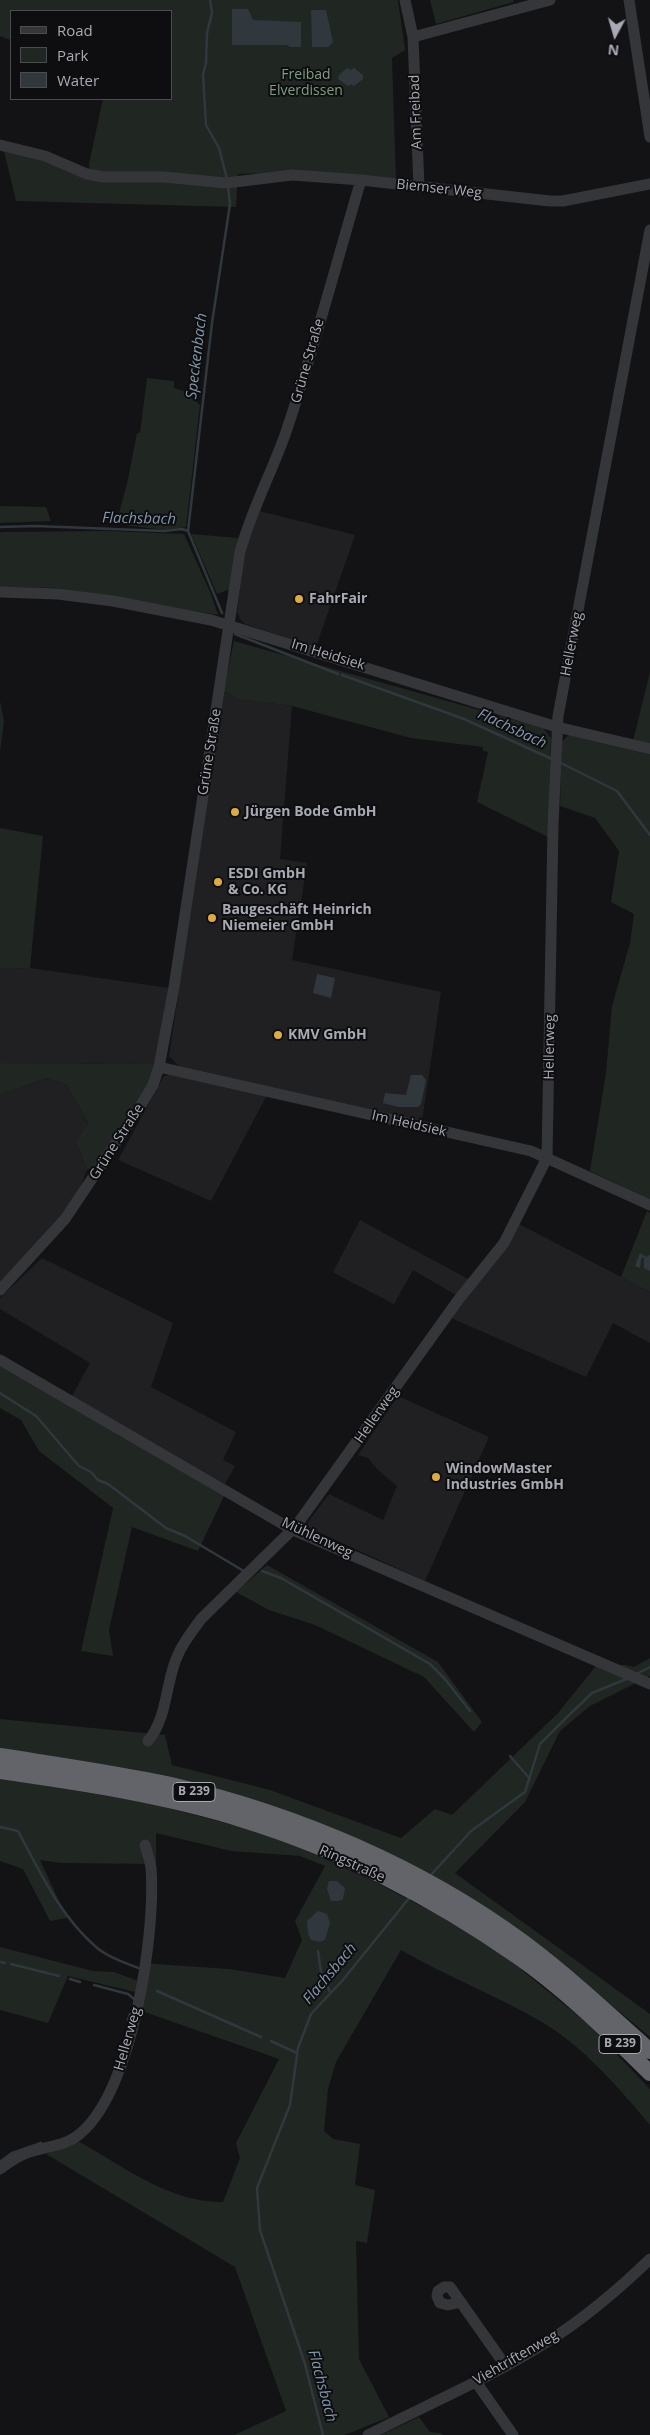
<!DOCTYPE html>
<meta charset="utf-8">
<style>
body{margin:0}
#map{position:relative;width:650px;height:2435px;overflow:hidden;background:#131315;font-family:"Open Sans",sans-serif}
canvas{display:block}
.legend{position:absolute;left:10px;top:10px;width:162px;height:90px;box-sizing:border-box;background:#0e0e10;border:1px solid #4b4c51;margin:0;padding:6px 9px;list-style:none;font-size:15px;color:#a7aab3}
.legend li{display:flex;align-items:center;gap:10px;height:25px}
.legend b{width:25px;border:1px solid #4b4c51}
.north{position:absolute;left:590px;top:10px;width:50px;height:50px;-webkit-text-stroke:4px #0e0e10;paint-order:stroke;rotate:186deg;font-size:14px;font-weight:700;line-height:20px;text-align:center;color:#a7aab3}
.north::after{content:'';display:block;margin:auto;width:18px;height:22px;background:#a7aab3;clip-path:polygon(50% 0,100% 100%,50% 72%,0 100%)}
</style>
<div id="map">
<canvas width="650" height="2435"></canvas>
<ul class="legend">
<li><b style="height:6px;background:#353639"></b>Road</li>
<li><b style="height:14px;background:#202621"></b>Park</li>
<li><b style="height:14px;background:#30383e"></b>Water</li>
</ul>
<div class="north">N</div>
</div>
<script>
const context = document.querySelector('canvas').getContext('2d');
context.lineJoin = 'round';
function paint(path, color) { context.fillStyle = color; context.fill(path, 'evenodd'); }
function strokePath(path, color, width, dash) { context.strokeStyle = color; context.lineWidth = width; context.lineCap = dash ? 'butt' : 'round'; context.setLineDash(dash || []); context.stroke(path); }
function drawText(font, color, halo, rows, align = 'center') {
  context.font = font + ' "Open Sans",sans-serif'; context.lineWidth = 4; context.setLineDash([]); context.textBaseline = 'middle'; context.strokeStyle = halo; context.fillStyle = color; for (const [text, x, y, turn = 0] of rows) {
    context.save(); context.translate(x, y); context.rotate((+turn || 0) * Math.PI / 180); context.textAlign = isNaN(turn) ? turn : align; if (halo) context.strokeText(text, 0, 0); context.fillText(text, 0, 0); context.restore();
  }
}
paint(new Path2D(`
 M259,511L355,535L316,647L245,624L240,619L237,612L242,573L249,535Z
 M223,692L229,693L237,699L292,706L280,859L307,863L292,960L441,992L422,1122L179,1066L169,1056Z
 M30,968L169,988L157,1064L0,1063V969Z
 M175,1073L267,1095L211,1201L118,1160L164,1076Z
 M47,1078L67,1085L88,1123L76,1141L87,1170L78,1193L53,1227L0,1282V1095Z
 M360,1220L407,1246L470,1280L456,1295L413,1270L394,1304L353,1283L333,1272Z
 M519,1224L650,1292V1343L613,1323L586,1377L451,1318L506,1247Z
 M42,1258L173,1323L151,1387L236,1432L223,1460L235,1466L225,1484L72,1396L90,1363L0,1309V1298Z
 M398,1396L489,1437L425,1581L305,1526L329,1494L383,1520L397,1486L377,1469L368,1458L358,1455Z`), '#202022');
paint(new Path2D(`
 M0,0H398L405,50L392,58L396,180L293,172L238,174L236,207L16,201L4,151L52,163L90,178L89,164L103,99H171V11H11V40L0,36Z
 M430,0H513L514,2L436,24Z
 M147,378L174,381V388L184,391L200,405L186,527L165,530L116,524L127,484L137,433H140Z
 M0,506L46,507L51,521L0,523Z
 M107,531L184,534L211,594L218,615L58,588L0,587V532Z
 M191,534L238,538L230,589L217,594Z
 M234,641L543,728L551,738L548,837L477,802L488,752L483,751V747L411,738L292,706L237,699L229,693L223,692Z
 M650,672V745L633,741Z
 M0,701L4,721L0,752Z
 M569,735L650,755V1199L590,1171L606,1073L612,1006L630,943L634,914L611,902L619,851L595,818L560,806L562,741Z
 M0,828L43,836L30,968L0,969Z
 M0,1063L157,1064L150,1083L96,1166L87,1170L76,1141L88,1123L67,1085L47,1078L0,1095Z
 M647,1211L650,1213V1292L621,1277Z
 M0,1366L225,1494L198,1551L132,1527L109,1630L113,1656L81,1651L113,1508L39,1451L21,1420L0,1408Z
 M267,1565L438,1662L482,1722L474,1732L424,1677L315,1625L269,1610L236,1592Z
 M650,1658V1676L590,1706L560,1731L525,1802L455,1873L650,2014V2037L556,1959L196,1784L132,1769L0,1749V1719L165,1735L172,1765L270,1790L401,1838L435,1809L452,1815L558,1713L596,1666L625,1665L634,1667Z
 M0,1778L149,1803L252,1830L301,1848L377,1883L440,1916L502,1954L587,2023L650,2089V2125C618,2087 583,2046 540,2021C495,1995 446,1976 401,1950L336,2062L328,2089L324,2131L333,2139L360,2144L355,2185L375,2190L367,2243L356,2241L359,2359L389,2417L345,2435H234L286,2411L235,2267L46,2154L78,2141C123,2166 170,2203 223,2202L240,2158L236,2143L279,2059L133,2008L135,1992L68,1976L48,2023L0,2010V1947L93,1971L114,1972L138,1981L140,1963L229,1969L285,1978L302,1940L295,1921L325,1866L300,1856L231,1851L156,1833V1864L61,1863L40,1860L67,1918L50,1921L23,1869L0,1861Z
 M419,2417L430,2432L441,2433L443,2435H381Z`), '#202621');
paint(new Path2D(`
 M232,9H248L253,20L301,22V47H290L287,45H232Z
 M311,10H326L333,42L328,47H312Z
 M347,68L351,70L354,68L363,75V79L354,86L351,84L348,86L338,79L339,75Z
 M317,974L335,978L331,998L313,993Z
 M411,1075H422L426,1080L421,1104L418,1107H398L383,1103L385,1093L406,1095Z
 M640,1253L646,1257L650,1255V1271L644,1268V1257L641,1259L640,1268L635,1266Z
 M329,1881H337L345,1888L343,1899L339,1901H331L327,1889Z
 M318,1911L327,1914L330,1923L325,1940L320,1942L311,1940L308,1933L307,1921Z`), '#30383e');
strokePath(new Path2D(`
 M210,0L212,13L207,33L206,63L203,75L206,125L219,148L227,179
 M0,527L36,526L164,531L182,529L188,531L222,613
 M188,531L212,323L230,204L228,186
 M235,634L338,674
 M342,675L464,719L552,759
 M559,762L617,791L650,835
 M0,1393L36,1416L79,1466L91,1472L98,1480L108,1484L166,1528L185,1536L242,1570
 M262,1571L281,1578L430,1664L445,1679L470,1711
 M636,1674L650,1667
 M510,1756L530,1779
 M0,1827L18,1831C40,1872 60,1916 96,1947C109,1958 126,1963 141,1969
 M429,1877L471,1831L525,1792L540,1744L567,1717L592,1693L629,1678
 M318,1951L321,1972L330,1992
 M0,1962L5,1963
 M11,1964L59,1976
 M70,1979L80,1982
 M94,1985L128,1994L134,1999
 M157,1991L261,2037
 M128,2020L130,2014
 M271,2041L297,2053
 M1,2161L12,2153L41,2143
 M323,2435L305,2364L260,2230L257,2188L290,2105L298,2048L311,2014L342,1981L410,1897`), '#30383e', 2.5);
strokePath(new Path2D(`
 M405,0L413,37L419,187
 M629,0L650,137
 M413,37L550,0
 M0,145L45,156L87,174L103,177H164L226,183L292,175L361,180L550,201H563L650,184
 M0,592L58,594L113,601L211,620L557,727L650,749
 M159,1067L531,1151L650,1205
 M0,1290L65,1219L138,1110L153,1085L159,1067L174,987L240,552C251,511 272,472 286,432C314,349 336,264 361,180
 M0,1360L293,1530L650,1684
 M148,1741C166,1719 165,1692 174,1665C179,1648 191,1633 201,1619L296,1526L459,1299L504,1243L547,1158L553,826L558,716L650,230
 M0,2169C9,2162 18,2156 29,2152C48,2146 67,2146 82,2132C133,2087 156,1933 151,1868C150,1860 147,1853 145,1845
 M461,2302L448,2305L440,2303L437,2296L438,2291L444,2287H450L505,2365
 M476,2382L513,2435
 M368,2435C428,2404 493,2377 550,2340C586,2317 619,2289 650,2259`), '#353639', 11);
strokePath(new Path2D(`
 M0,1756C57,1765 115,1773 171,1785C296,1814 421,1867 524,1943C568,1976 609,2014 650,2051
 M0,1771C82,1783 165,1795 244,1820C339,1849 436,1899 517,1956C565,1989 608,2032 650,2073`), '#62646a', 16);
for (const [x, y, r, color] of [
 [299,599,5,"#dbab46"],
 [235,812,5,"#dbab46"],
 [218,882,5,"#dbab46"],
 [212,918,5,"#dbab46"],
 [278,1035,5,"#dbab46"],
 [436,1477,5,"#dbab46"]
]) { const dot = new Path2D(); dot.arc(x, y, r, 0, 2 * Math.PI); context.fillStyle = color; context.fill(dot); strokePath(dot, '#0e0e10', 2); }
for (const [x, y, w] of [
 [194,1792,42],
 [620,2044,42]
]) { const box = new Path2D(); box.roundRect(x - w / 2, y - 9.5, w, 19, 4); context.fillStyle = '#0e0e10'; context.fill(box); strokePath(box, '#a7aab3', 1); }
drawText('bold 12px', '#a7aab3', null, [
 ["B 239",194,1792],
 ["B 239",620,2044]
]);
drawText('14px', '#809c82', '#0e0e10', [
 ["Freibad",306,75],
 ["Elverdissen",306,91]
]);
drawText('14px', '#a7aab3', '#0e0e10', [
 ["Am Freibad",416,112,-92],
 ["Biemser Weg",439,189,6],
 ["Grüne Straße",308,361,-74],
 ["Hellerweg",572,644,-79],
 ["Im Heidsiek",328,655,17],
 ["Grüne Straße",210,752,-81],
 ["Hellerweg",550,1047,-89],
 ["Im Heidsiek",409,1124,13],
 ["Grüne Straße",117,1142,-57],
 ["Hellerweg",377,1415,-55],
 ["Mühlenweg",317,1538,25],
 ["Ringstraße",352,1864,24],
 ["Hellerweg",128,2039,-74],
 ["Viehtriftenweg",516,2358,-30]
]);
drawText('bold 14px', '#a7aab3', '#0e0e10', [
 ["FahrFair",309,599],
 ["Jürgen Bode GmbH",245,812],
 ["ESDI GmbH",228,874],
 ["& Co. KG",228,890],
 ["Baugeschäft Heinrich",222,910],
 ["Niemeier GmbH",222,926],
 ["KMV GmbH",288,1035],
 ["WindowMaster",446,1469],
 ["Industries GmbH",446,1485]
], 'left');
drawText('italic 15px', '#8297ab', '#0e0e10', [
 ["Speckenbach",197,356,-83],
 ["Flachsbach",139,519,1],
 ["Flachsbach",512,729,25],
 ["Flachsbach",330,1974,-50],
 ["Flachsbach",322,2386,75]
]);
</script>
